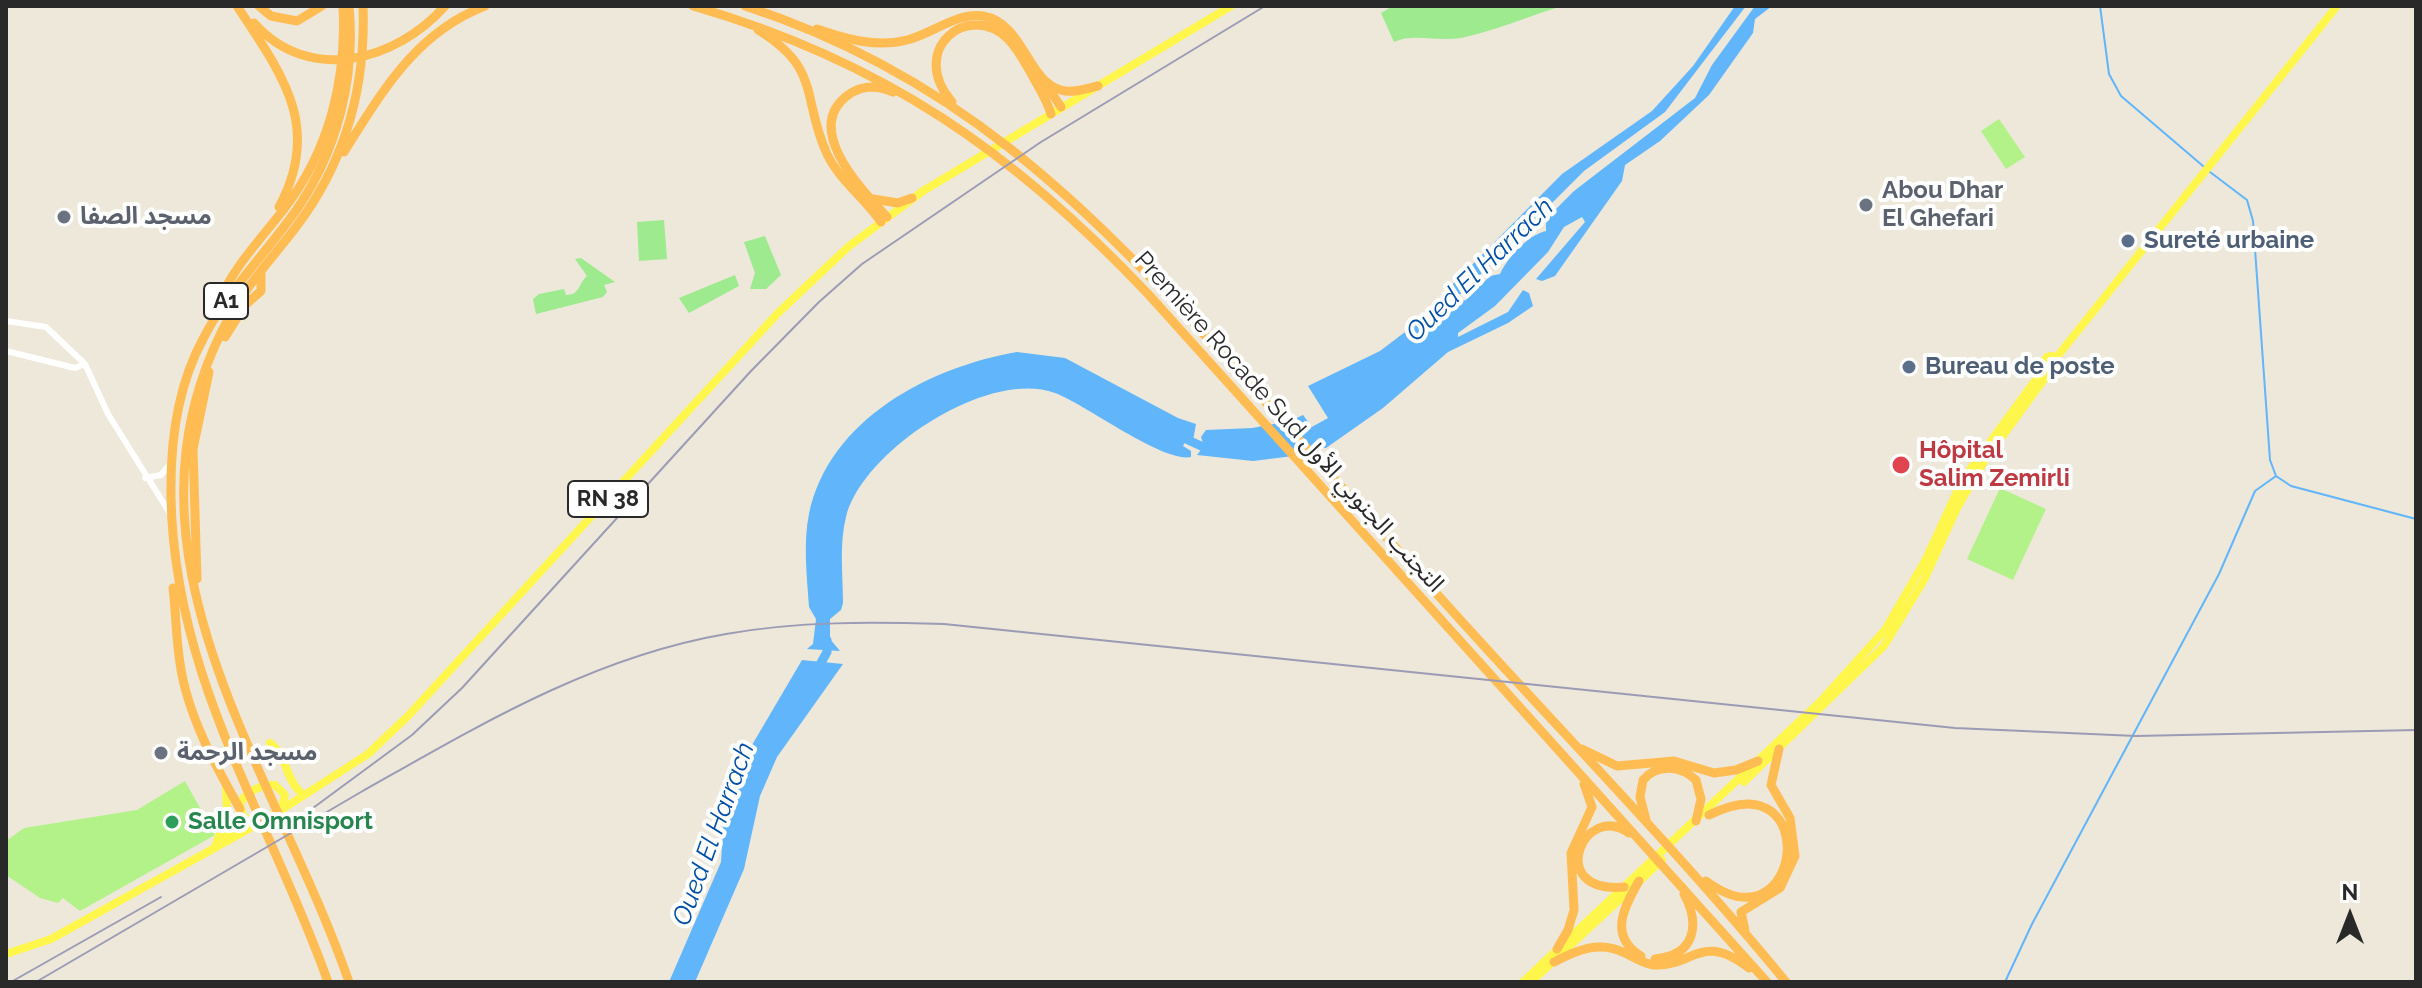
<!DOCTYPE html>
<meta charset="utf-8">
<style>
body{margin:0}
#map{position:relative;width:2422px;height:988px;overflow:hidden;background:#ede8d9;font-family:Raleway,sans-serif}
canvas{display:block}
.frame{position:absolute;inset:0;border:8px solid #292929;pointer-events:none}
.north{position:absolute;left:2310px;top:876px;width:80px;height:80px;-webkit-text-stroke:6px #fff;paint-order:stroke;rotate:0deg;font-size:22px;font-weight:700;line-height:32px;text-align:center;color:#292929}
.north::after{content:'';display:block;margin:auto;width:28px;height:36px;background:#292929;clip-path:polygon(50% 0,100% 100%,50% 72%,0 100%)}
</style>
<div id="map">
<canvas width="2422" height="988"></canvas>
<div class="frame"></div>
<div class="north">N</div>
</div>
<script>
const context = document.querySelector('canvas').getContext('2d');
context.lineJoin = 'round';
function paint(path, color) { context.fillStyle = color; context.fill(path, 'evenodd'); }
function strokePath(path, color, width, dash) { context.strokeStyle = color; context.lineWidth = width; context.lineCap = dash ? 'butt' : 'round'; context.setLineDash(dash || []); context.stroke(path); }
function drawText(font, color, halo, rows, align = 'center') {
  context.font = font + ' Raleway,"Noto Sans Arabic",sans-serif'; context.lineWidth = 8; context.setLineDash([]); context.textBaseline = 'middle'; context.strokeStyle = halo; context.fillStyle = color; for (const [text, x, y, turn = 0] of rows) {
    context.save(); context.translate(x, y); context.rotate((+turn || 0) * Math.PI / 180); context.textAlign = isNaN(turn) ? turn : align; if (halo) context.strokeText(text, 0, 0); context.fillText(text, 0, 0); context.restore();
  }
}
paint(new Path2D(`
 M1393,6H1562C1529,16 1494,31 1461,38C1437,42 1413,33 1394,42L1381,13Z
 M664,220L667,259L639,261L637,222Z
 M765,236L781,275L766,289H750L755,273L744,242Z
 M581,258L615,282L604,285L607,292L603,297L536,314L533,299L539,294L564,289L566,295C580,295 578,284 587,276L575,259Z
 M735,275L739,286L689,313L679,298Z`), '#9dea8f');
paint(new Path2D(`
 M1999,119L2025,157L2006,169L1981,131Z
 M2000,488L2046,509L2013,580L1967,559Z
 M185,781L215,835L80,911L63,898L58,903L40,898L6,875V841L24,828L137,810Z`), '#b3f289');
paint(new Path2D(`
 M1735,6H1746L1665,112L1584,171L1461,294L1447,295L1448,289L1562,174L1652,111L1693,66Z
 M1755,6H1772L1755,19L1753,33L1709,95L1660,141L1625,165L1622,181L1555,276L1542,281L1536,279L1585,222L1582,217L1564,227L1548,252L1495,306L1458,333V337L1508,312L1523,290L1529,293L1533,306L1508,323L1448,352L1383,408L1326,448L1319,447L1301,455L1253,461L1197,455L1204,446L1201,437L1206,430L1252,428L1290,421L1303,415L1309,423L1299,427L1301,433L1328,418L1308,386L1380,351L1438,307L1466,300L1490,276L1500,274C1507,259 1527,235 1546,231V219L1574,191L1695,98L1712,65Z
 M1017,352L1065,358L1178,418L1196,424L1193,441L1186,440L1183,446L1191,451V457C1163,463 1085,404 1055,393C988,368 862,451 846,517C839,544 843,575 843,603L841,610L830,619V639L840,651L807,649L813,644L816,619L809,607C807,577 803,543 809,514C829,419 930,367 1017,352Z
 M802,660L843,664L777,757L760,796L744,869L695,982H669L721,862L724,816L742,762Z`), '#60b5fb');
strokePath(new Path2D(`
 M2100,6L2109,74L2121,96L2203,166
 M2210,172L2247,200L2253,221L2270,460L2276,476L2291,486L2416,519
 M2005,982L2032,924L2219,574L2255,491L2276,476`), '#60b5fb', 2);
strokePath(new Path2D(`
 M1175,434L1212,451
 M817,670L827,652V640`), '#60b5fb', 9);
strokePath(new Path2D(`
 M6,321L46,327L85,364L108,414L171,515
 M6,351L75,368L85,364
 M145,478L161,475L171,463`), '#fff', 6);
strokePath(new Path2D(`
 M2044 363a7 7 0 1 1 14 0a7 7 0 1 1-14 0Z
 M2056,358L2337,6
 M270,743C287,755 285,778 300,792
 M1744,782L1884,646L1924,580L1957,508L1985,460L2051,370
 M275,785L285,795L281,810L258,823L243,817L240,804C245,792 261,784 275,785Z
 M281,810L368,754L408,716L778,313L848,247L923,191L1231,6
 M225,840L240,812
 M215,847L227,813L226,787
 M6,954L51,939L263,821
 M1523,982L1819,703L1885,630L1926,559L1963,479L2045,367
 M1531,982L1662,860`), '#fff64c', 8);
strokePath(new Path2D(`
 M237,6C281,73 323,126 279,207
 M259,6L271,16L297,21L322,6
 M693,6C883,61 1014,152 1149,295L1767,982
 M745,6C952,73 1082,200 1224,356C1296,435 1366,515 1437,594C1553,724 1676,848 1786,982
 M254,23C309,85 396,61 445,6
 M817,29C847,39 876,48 907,40C932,34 957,12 983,16C1024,23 1027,81 1061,90C1072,94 1087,88 1098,86
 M758,30C822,69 801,97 827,154C839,180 865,198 881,222
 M1045,83L1061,107
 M952,102C907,50 968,0 1008,39C1018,49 1025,63 1032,75C1039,88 1047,100 1051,114
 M344,152C382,92 415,33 485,6
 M873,199L898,203L912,198
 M887,217C860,188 800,126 851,93C864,85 879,86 893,92
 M214,311C233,267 256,245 284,209C329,151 347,79 343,6
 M225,337L245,305L261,291V273
 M197,579L193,449L209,372
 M173,588C176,613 176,639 180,663C187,714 215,765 240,809
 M1582,749L1617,766L1674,761L1714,773L1736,770L1758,761
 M1646,820L1640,797L1643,780C1658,763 1681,766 1696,780L1701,799L1696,821
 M1639,881C1624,907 1608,936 1641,956
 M1706,881C1803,953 1824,757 1709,815
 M1624,887C1544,894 1584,800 1629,833
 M1745,930L1741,912L1780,888L1795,856L1790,818L1771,785L1779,749
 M1557,949L1568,930L1574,910L1571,853L1592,807L1584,784
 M1655,959C1696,955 1700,924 1684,894
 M1554,962C1577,950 1600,940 1625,953C1635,958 1644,964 1654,965C1693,967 1701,931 1749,968
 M328,982C269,816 174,679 171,497C170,444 177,387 203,339C227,292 264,255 295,212C337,152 356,78 349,6
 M349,982C274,765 103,553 228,319C246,286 274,256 296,227C346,161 366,87 363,6`), '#ffbc52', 9);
strokePath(new Path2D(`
 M313,808L412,735L462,688L751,371L819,302L862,264L1041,142L1265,6
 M11,982L161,897
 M36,982C145,919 252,855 361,792C478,726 592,657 726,634C799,621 871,622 944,624L1955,728L2136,736L2416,730`), '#9c9bb6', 2);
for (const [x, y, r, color] of [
 [1866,205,8,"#6b7280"],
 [64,217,8,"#6b7280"],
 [2128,241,8,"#5c6f8a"],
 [1909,367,8,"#5c6f8a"],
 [1901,465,10,"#e0444e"],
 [161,753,8,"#6b7280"],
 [172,822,8,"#2e9e5b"]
]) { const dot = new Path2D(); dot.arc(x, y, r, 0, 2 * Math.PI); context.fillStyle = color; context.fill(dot); strokePath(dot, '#fff', 3); }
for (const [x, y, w] of [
 [226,301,44],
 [608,499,80]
]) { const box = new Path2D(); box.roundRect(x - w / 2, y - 18, w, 36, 6); context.fillStyle = '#fff'; context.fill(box); strokePath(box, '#292929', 2); }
drawText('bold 22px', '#292929', null, [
 ["A1",226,301],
 ["RN 38",608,499]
]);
drawText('bold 24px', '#5b616d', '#fff', [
 ["Abou Dhar",1882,191],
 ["El Ghefari",1882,219],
 ["مسجد الصفا",80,217],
 ["مسجد الرحمة",177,753]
], 'left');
drawText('bold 24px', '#4e5e75', '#fff', [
 ["Sureté urbaine",2144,241],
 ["Bureau de poste",1925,367]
], 'left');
drawText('24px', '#292929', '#fff', [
 ["Première Rocade Sud التجنب الجنوبي الأول",1289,422,48]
]);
drawText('bold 24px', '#be3a42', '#fff', [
 ["Hôpital",1919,451],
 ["Salim Zemirli",1919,479]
], 'left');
drawText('bold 24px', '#27864d', '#fff', [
 ["Salle Omnisport",188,822]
], 'left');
drawText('italic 26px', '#004fa6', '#fff', [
 ["Oued El Harrach",1480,270,-44],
 ["Oued El Harrach",714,834,-70]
]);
</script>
